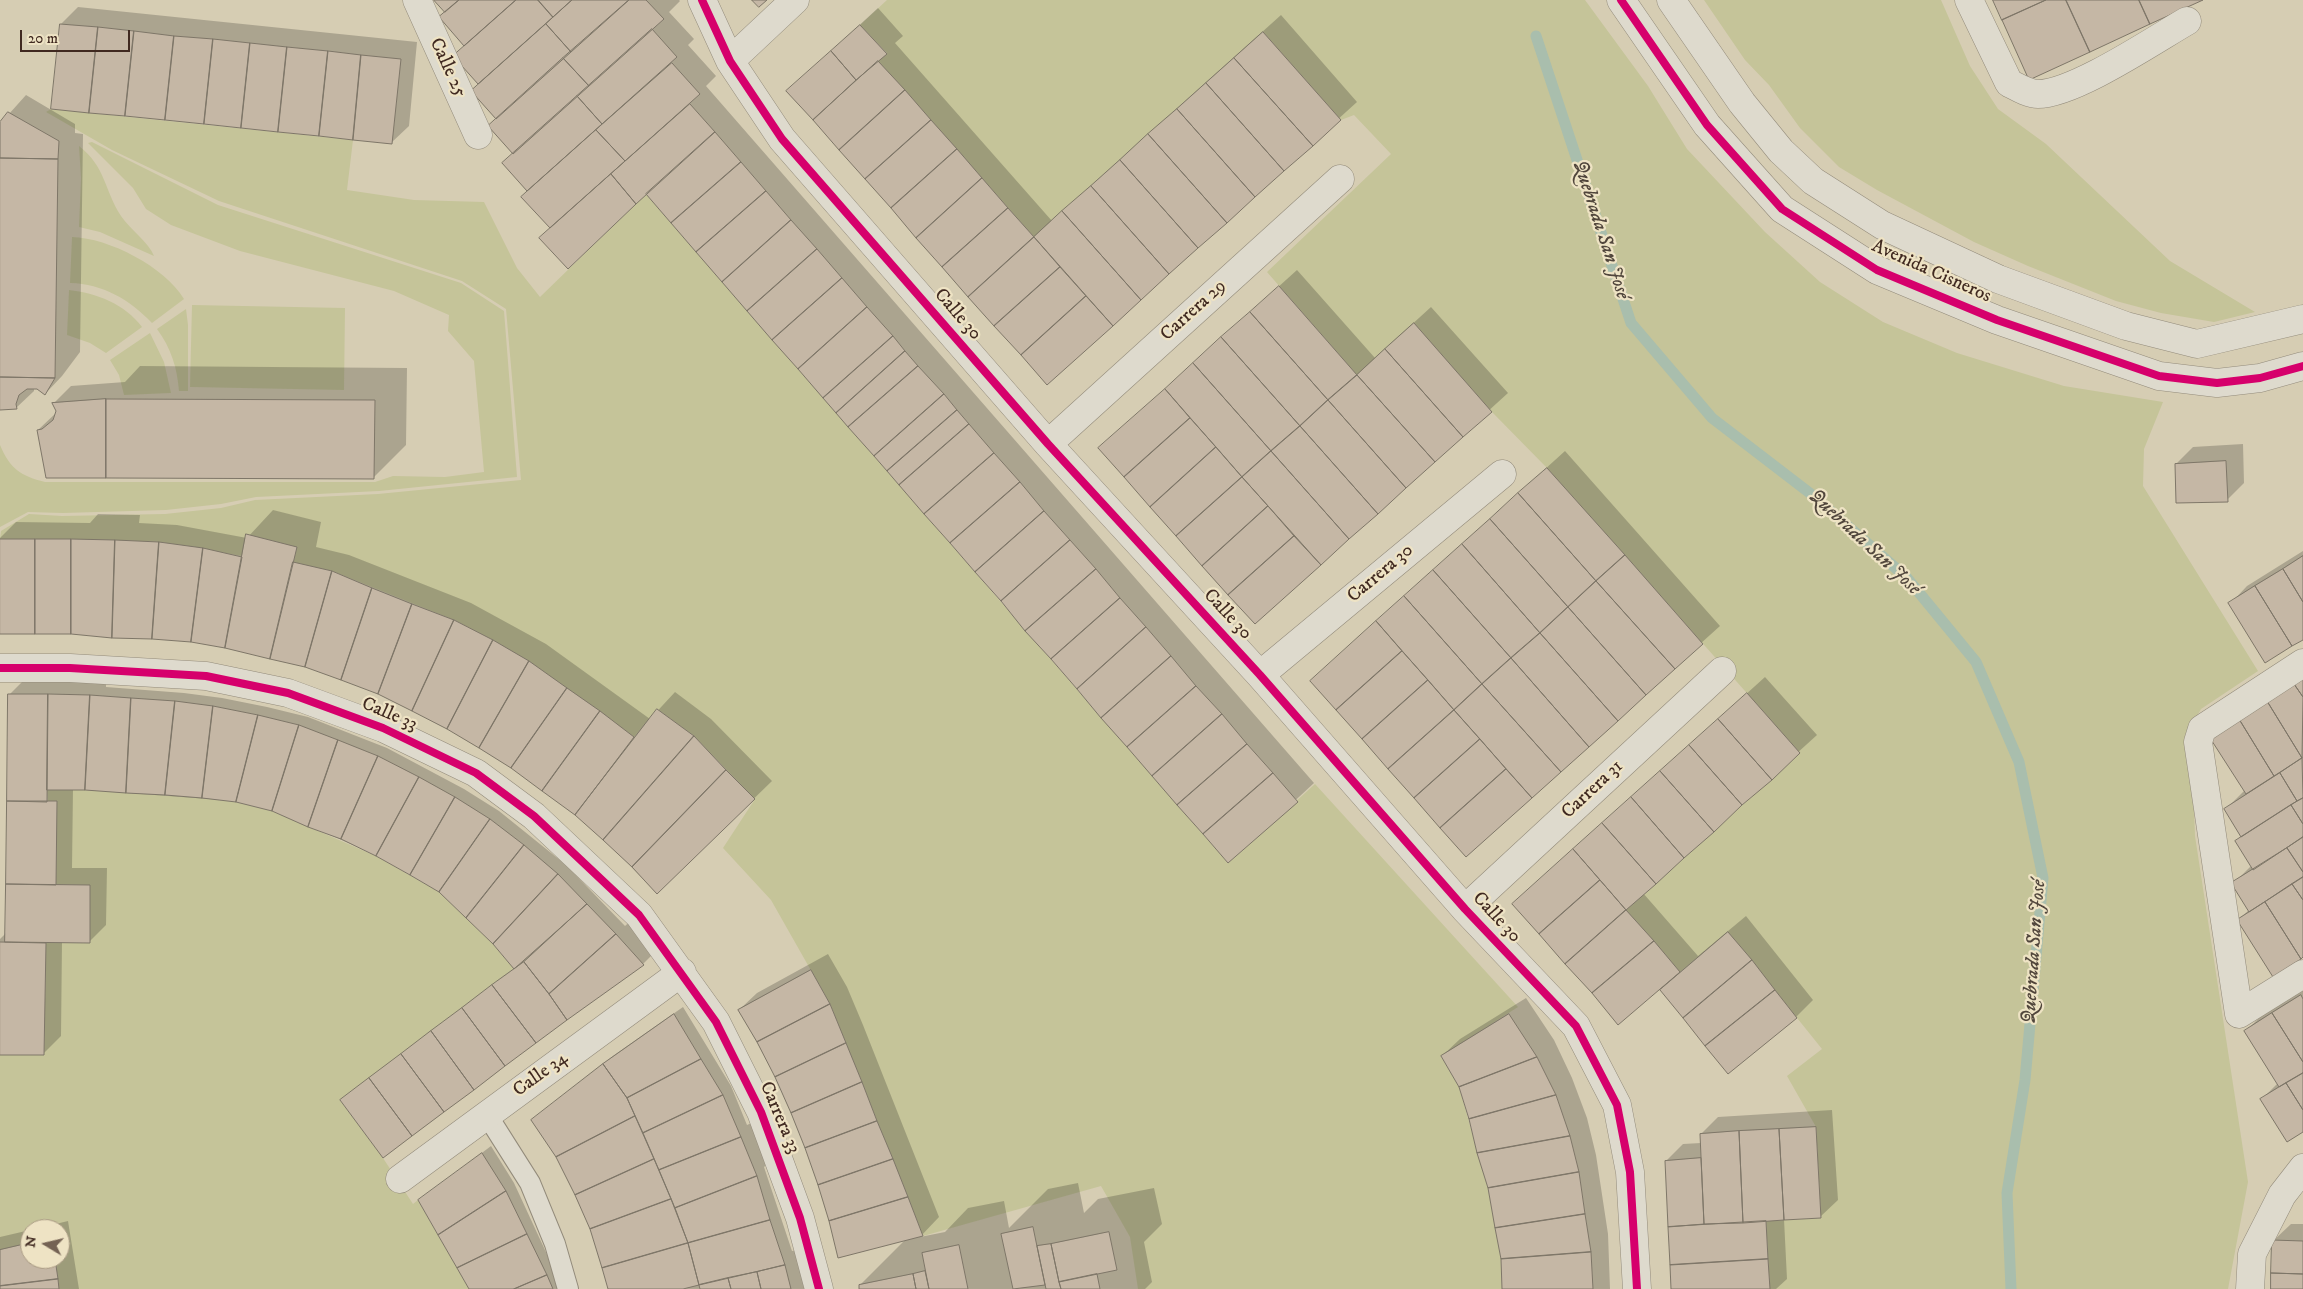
<!DOCTYPE html>
<meta charset="utf-8">
<style>
body{margin:0}
#map{position:relative;width:2303px;height:1289px;overflow:hidden;background:#d6cdb3;font-family:"IM FELL DW Pica",serif}
canvas{display:block}
.north{position:absolute;left:20px;top:1219px;width:50px;height:50px;box-sizing:border-box;background:#eee3c4;border:1px solid #a89982;border-radius:50%;rotate:279deg;font-size:14px;font-weight:700;line-height:20px;text-align:center;color:#402920}
.north::after{content:'';display:block;margin:auto;width:18px;height:22px;background:#746253;clip-path:polygon(50% 0,100% 100%,50% 72%,0 100%)}
.scale{position:absolute;left:20px;top:30px;width:110px;height:22px;box-sizing:border-box;border:2px solid #402920;border-top:0;padding-left:6px;font-size:15px;line-height:18px;white-space:nowrap;color:#402920;-webkit-text-stroke:4px #eee3c4;paint-order:stroke}
</style>
<div id="map">
<canvas width="2303" height="1289"></canvas>
<div class="north">N</div>
<div class="scale">20 m</div>
</div>
<script>
const context = document.querySelector('canvas').getContext('2d');
context.lineJoin = 'round';
function paint(path, color) { context.fillStyle = color; context.fill(path, 'evenodd'); }
function strokePath(path, color, width, dash) { context.strokeStyle = color; context.lineWidth = width; context.lineCap = dash ? 'butt' : 'round'; context.setLineDash(dash || []); context.stroke(path); }
function drawText(font, color, halo, rows, align = 'center') {
  context.font = font + ' "IM FELL DW Pica",serif'; context.lineWidth = 4.5; context.setLineDash([]); context.textBaseline = 'middle'; context.strokeStyle = halo; context.fillStyle = color; for (const [text, x, y, turn = 0] of rows) {
    context.save(); context.translate(x, y); context.rotate((+turn || 0) * Math.PI / 180); context.textAlign = isNaN(turn) ? turn : align; if (halo) context.strokeText(text, 0, 0); context.fillText(text, 0, 0); context.restore();
  }
}
paint(new Path2D(`
 M887,0H1585L1648,86L1687,149L1765,232L1820,282L1883,322L1957,353L2064,386L2163,402L2144,449L2143,486L2258,671L2201,709L2191,727L2195,836L2248,1182L2228,1289H1770L1766,1221L1821,1218L1816,1127L1787,1076L1822,1049L1728,932L1680,972L1626,910L1800,753L1547,468L1492,412L1414,324L1357,375L1267,272L1391,154L1354,115L1341,120L1263,32L1034,237L878,61L887,53L860,25Z
 M1704,0H1941L1970,66L1998,109L2046,144L2170,261L2255,312L2214,322L2161,313L2116,301L2028,266L1974,242L1877,190L1839,167L1800,128L1769,85L1745,60Z
 M51,109L353,140L347,190L414,200L484,202L517,268L540,297L646,194L1228,863L1315,784L1518,1007L1441,1056L1459,1087L1488,1188L1501,1259L1502,1289H1138L1130,1237L1101,1186L923,1236L830,1004L771,900L723,848L755,799L694,736L657,709L634,737L493,640L454,620L332,571L159,542L0,539L1,531L29,514L62,516L165,514L221,508L255,500L378,494L521,480L506,309L462,281L219,201L112,150L46,112Z
 M92,142L218,205L461,283L504,311L517,477L379,491L256,497L221,504L166,510L63,513L28,512L0,527V445C10,469 21,476 45,482H375L393,476L445,477L484,472L474,361L448,331L449,315L394,291L240,251L171,225L146,209L133,188L88,143Z
 M79,146C106,167 104,190 121,216C130,229 149,243 154,256L100,232L79,227L81,178Z
 M72,237C109,238 165,267 184,299L152,323C129,299 103,284 70,283Z
 M69,290C96,293 125,304 142,327L106,353L90,343L67,335Z
 M192,305L345,308L344,390L190,387Z
 M186,309L188,325V391H179C177,367 171,348 157,329Z
 M150,333L164,362L171,393L124,395L119,375L110,360Z
 M47,790H85L202,798L236,802L272,811L376,856L439,892L493,944L514,969L340,1100L383,1158L413,1204L418,1200L469,1289H59L55,1259H60V1229H30V1243L0,1250V1055L44,1054L46,943H90V885H56Z`), '#c5c499');
paint(new Path2D(`
 M436,0H679L680,1L669,12L694,39L688,45L716,76L706,86L1314,783L1229,862L646,192L540,238L551,227L523,197L529,191L504,163L514,153L480,84L455,56L465,45L441,17L446,12Z
 M78,7L417,42L409,126L391,143L61,24Z
 M878,8L903,36L895,43L1052,221L1281,15L1357,102L1047,383L788,91Z
 M26,95L75,124V133L83,134L80,352L62,376L45,394L38,388H34V391L16,408L0,409V124Z
 M1297,270L1375,358L1431,307L1508,393L1255,623L1100,448Z
 M140,366L407,368L406,445L373,478L38,430L57,412L54,403L71,386L125,382Z
 M2243,444L2244,483L2227,500L2176,464L2193,447Z
 M1565,451L1720,626L1466,855L1311,681Z
 M273,510L321,522L316,547L349,555L471,603L546,644L650,719L675,692L711,719L772,781L657,893L604,839L575,814L511,767L447,728L378,693L305,666L192,640L71,633H0V538L16,522L90,523L98,514L140,515L139,523L177,525L247,538Z
 M2303,551V638L2230,604L2247,586Z
 M35,669L106,678V687L184,693L222,698L267,707L308,717L387,748L464,789L499,811L566,865L625,926L634,918L660,947L643,964L342,1100L515,968L494,943L440,891L376,855L273,810L236,801L73,789L72,868H107L106,925L89,942H62L61,1036L44,1053H0V939L7,932L9,695Z
 M2303,673V956L2238,920L2249,910L2233,884L2252,865L2237,842L2242,836L2225,810L2245,790Z
 M1765,677L1817,735L1643,893L1698,956L1746,916L1813,1000L1796,1017L1728,1073L1660,988L1618,1023L1514,904Z
 M828,954L847,987L863,1025L939,1217L920,1237L945,1232L968,1208L1004,1201L1009,1228L1048,1189L1078,1183L1084,1213L1098,1199L1154,1188L1162,1224L1144,1242L1152,1282L1145,1289H861L860,1285L906,1239L830,1221L806,1148L776,1077L739,1010L757,993Z
 M2303,989V1131L2262,1099L2278,1083L2246,1031L2263,1014Z
 M1526,998L1554,1040L1572,1078L1587,1118L1596,1155L1608,1234L1610,1289H1503L1502,1259L1489,1188L1460,1086L1442,1056L1460,1039Z
 M683,1007L731,1086L747,1125L758,1120L773,1158L764,1167L792,1251L803,1249L812,1289H609L591,1229L576,1195L557,1157L532,1120L613,1056Z
 M1832,1110L1838,1200L1820,1217L1784,1219L1787,1279L1776,1289H1673L1666,1161L1683,1144L1701,1143V1134L1718,1117Z
 M491,1146L514,1183L563,1289H470L420,1200Z
 M68,1221L79,1289H0V1237L30,1230V1259H60V1229H35Z
 M2291,1224H2303V1289H2272L2273,1241Z`), '#0003');
strokePath(new Path2D(`
 M1536,36L1631,323L1712,418L1811,494L1907,578L1976,662L2019,762L2043,878L2025,1080L2007,1193L2011,1289`), '#a9bead', 11);
const building = new Path2D(`
 M434,0H459L445,12Z
 M459,0H516L464,46L439,17Z
 M516,0H538L553,17L478,84L453,56Z
 M538,0H572L553,17Z
 M572,0H629L571,52L546,24Z
 M629,0H646L664,19L589,86L563,58Z
 M752,0H767L759,7Z
 M1993,0H2046L2002,20Z
 M2046,0H2066L2090,52L2029,80L2002,20Z
 M2066,0H2139L2150,24L2090,52Z
 M2139,0H2203L2150,24Z
 M60,24L98,27L89,113L51,109Z
 M546,24L571,52L496,119L471,91Z
 M860,25L887,54L856,80L831,51Z
 M98,27L134,31L125,116L89,113Z
 M652,29L677,57L602,124L577,96Z
 M134,31L174,36L165,120L125,116Z
 M1263,32L1341,120L1313,146L1234,58Z
 M174,36L213,39L204,124L165,120Z
 M213,39L250,43L241,128L204,124Z
 M250,43L287,47L278,132L241,128Z
 M287,47L328,51L319,136L278,132Z
 M328,51L361,55L353,140L319,136Z
 M831,51L856,80L813,120L786,91Z
 M361,55L401,59L392,144L353,140Z
 M563,58L589,86L513,154L488,126Z
 M1234,58L1313,146L1284,171L1206,83Z
 M878,61L905,90L839,150L813,120Z
 M672,63L700,94L625,161L596,130Z
 M1206,83L1284,171L1255,197L1177,109Z
 M905,90L931,120L865,179L839,150Z
 M577,96L602,124L527,191L502,163Z
 M690,104L715,132L636,204L611,174Z
 M1177,109L1255,197L1227,223L1148,134Z
 M8,112L59,141L58,159L0,158V122Z
 M931,120L957,149L891,208L865,179Z
 M596,130L625,161L550,228L521,197Z
 M715,132L741,162L671,223L646,194Z
 M1148,134L1227,223L1198,248L1120,160Z
 M957,149L982,178L916,238L891,208Z
 M0,158L58,159L55,378L0,377Z
 M1120,160L1198,248L1169,274L1091,186Z
 M741,162L766,191L696,252L671,223Z
 M611,174L636,204L568,269L539,238Z
 M982,178L1008,208L942,267L916,238Z
 M1091,186L1169,274L1141,300L1062,211Z
 M766,191L791,220L722,282L696,252Z
 M1008,208L1034,237L968,297L942,267Z
 M1062,211L1141,300L1113,326L1034,237Z
 M791,220L817,249L747,311L722,282Z
 M1034,237L1060,267L994,326L968,297Z
 M817,249L842,278L772,340L747,311Z
 M1060,267L1086,296L1021,355L994,326Z
 M842,278L867,307L798,369L772,340Z
 M1279,286L1357,375L1328,400L1250,312Z
 M1086,296L1113,326L1047,385L1021,355Z
 M867,307L893,336L823,398L798,369Z
 M1250,312L1328,400L1300,426L1221,337Z
 M1414,323L1492,412L1463,437L1385,349Z
 M893,336L905,351L836,413L823,398Z
 M1221,337L1300,426L1271,451L1193,363Z
 M1385,349L1463,437L1435,462L1357,375Z
 M905,351L918,366L848,427L836,413Z
 M1193,363L1271,451L1242,477L1165,389Z
 M918,366L944,394L874,456L848,427Z
 M1357,375L1435,462L1406,488L1328,400Z
 M0,377L55,378L45,395L37,389H27L19,395L16,404L17,409L0,410Z
 M1165,389L1190,418L1124,477L1098,448Z
 M944,394L957,410L887,471L874,456Z
 M106,399V478H46L37,430L42,429L53,420L56,411L52,403Z
 M106,399L375,400L374,479L106,478Z
 M1328,400L1406,488L1378,514L1300,426Z
 M957,410L969,424L899,485L887,471Z
 M1190,418L1216,447L1150,507L1124,477Z
 M969,424L994,453L924,514L899,485Z
 M1300,426L1378,514L1349,539L1271,451Z
 M1216,447L1242,477L1176,536L1150,507Z
 M1271,451L1349,539L1321,565L1242,477Z
 M994,453L1020,482L950,543L924,514Z
 M2226,461L2228,502L2176,503L2175,464Z
 M1547,468L1625,555L1596,581L1518,493Z
 M1242,477L1268,506L1202,566L1176,536Z
 M1020,482L1044,511L975,572L950,543Z
 M1518,493L1596,581L1568,607L1490,519Z
 M1268,506L1294,536L1228,595L1202,566Z
 M1044,511L1070,540L1001,601L975,572Z
 M1490,519L1568,607L1540,633L1462,544Z
 M246,534L297,547L270,659L225,648Z
 M1294,536L1321,565L1255,624L1228,595Z
 M0,539H35V634H0Z
 M35,539H71V634H35Z
 M71,539L115,540L112,638L71,634Z
 M115,540L159,542L152,639L112,638Z
 M1070,540L1096,569L1025,631L1001,601Z
 M159,542L203,548L191,642L152,639Z
 M1462,544L1540,633L1511,658L1433,570Z
 M203,548L242,557L225,648L191,642Z
 M1625,555L1703,644L1675,669L1596,581Z
 M2303,556V602L2283,569Z
 M293,562L332,571L305,667L270,659Z
 M1096,569L1120,598L1051,659L1025,631Z
 M2283,569L2303,602V640L2292,646L2255,586Z
 M1433,570L1511,658L1482,684L1404,596Z
 M332,571L372,588L341,680L305,667Z
 M1596,581L1675,669L1646,695L1568,607Z
 M2255,586L2292,646L2265,663L2228,603Z
 M372,588L412,604L378,694L341,680Z
 M1404,596L1482,684L1454,710L1376,621Z
 M1120,598L1146,627L1077,689L1051,659Z
 M412,604L454,620L412,711L378,694Z
 M1568,607L1646,695L1618,721L1540,633Z
 M454,620L493,640L447,729L412,711Z
 M1376,621L1402,651L1336,710L1310,681Z
 M1146,627L1171,656L1101,718L1077,689Z
 M1540,633L1618,721L1589,747L1511,658Z
 M493,640L529,661L479,748L447,729Z
 M1402,651L1428,680L1362,739L1336,710Z
 M1171,656L1196,686L1127,747L1101,718Z
 M1511,658L1589,747L1561,772L1482,684Z
 M529,661L567,688L511,768L479,748Z
 M2303,678V697L2294,684Z
 M1428,680L1454,710L1388,769L1362,739Z
 M1482,684L1561,772L1532,798L1454,710Z
 M2294,684L2303,697L2302,758L2267,701Z
 M1196,686L1222,714L1152,776L1127,747Z
 M567,688L600,711L542,791L511,768Z
 M1747,693L1800,753L1772,780L1718,719Z
 M8,694H48L47,802L7,801Z
 M48,694L90,695L85,790H47Z
 M90,695L131,698L126,793L85,790Z
 M131,698L175,701L165,795L126,793Z
 M175,701L213,706L202,798L165,795Z
 M2267,701L2302,758L2274,776L2239,719Z
 M213,706L258,715L236,802L202,798Z
 M657,709L694,736L603,840L575,815Z
 M1454,710L1480,739L1414,798L1388,769Z
 M600,711L634,737L575,815L542,791Z
 M1222,714L1247,744L1177,805L1152,776Z
 M258,715L299,725L272,811L236,802Z
 M1718,719L1772,780L1742,805L1689,745Z
 M2239,719L2274,776L2246,794L2210,738Z
 M299,725L338,740L308,827L272,811Z
 M694,736L726,770L632,867L603,840Z
 M1480,739L1506,769L1440,828L1414,798Z
 M338,740L378,756L341,839L308,827Z
 M1247,744L1273,773L1203,834L1177,805Z
 M1689,745L1742,805L1714,832L1660,771Z
 M378,756L419,777L376,856L341,839Z
 M2302,758L2303,798L2297,801L2280,773Z
 M1506,769L1532,798L1466,857L1440,828Z
 M726,770L755,799L657,894L632,867Z
 M1660,771L1714,832L1684,858L1631,797Z
 M1273,773L1298,802L1228,863L1203,834Z
 M2280,773L2297,801L2241,837L2224,809Z
 M419,777L455,797L410,875L376,856Z
 M455,797L490,819L439,892L410,875Z
 M1631,797L1684,858L1656,884L1602,823Z
 M2303,798V824L2291,805Z
 M7,801H57L56,885L6,884Z
 M2291,805L2303,824V837L2253,870L2235,841Z
 M490,819L524,845L466,918L439,892Z
 M1602,823L1656,884L1626,910L1573,849Z
 M2303,837V872L2287,848Z
 M524,845L558,874L493,944L466,918Z
 M2287,848L2303,872V877L2249,912L2231,883Z
 M1573,849L1600,880L1539,934L1512,904Z
 M558,874L587,904L514,969L493,944Z
 M2303,877V900L2292,884Z
 M1600,880L1626,910L1565,964L1539,934Z
 M6,884L90,885V943L5,942Z
 M2292,884L2303,900V957L2301,959L2265,902Z
 M2265,902L2301,959L2273,977L2237,920Z
 M587,904L616,934L549,994L524,962Z
 M1626,910L1654,941L1592,993L1565,964Z
 M1728,932L1752,960L1683,1018L1660,990Z
 M616,934L644,965L567,1020L549,994Z
 M1654,941L1680,972L1618,1025L1592,993Z
 M0,942L46,943L44,1055H0Z
 M1752,960L1775,990L1705,1046L1683,1018Z
 M524,962L549,994L567,1020L536,1043L492,985Z
 M811,970L830,1004L757,1042L738,1010Z
 M492,985L536,1043L505,1066L462,1008Z
 M1775,990L1797,1018L1728,1074L1705,1046Z
 M2301,995L2303,999V1062L2272,1013Z
 M830,1004L846,1043L775,1077L757,1042Z
 M462,1008L505,1066L474,1090L431,1031Z
 M2272,1013L2303,1062V1073L2279,1087L2244,1031Z
 M674,1014L701,1059L627,1098L603,1064Z
 M1509,1014L1537,1057L1459,1087L1441,1056Z
 M431,1031L474,1090L444,1112L401,1054Z
 M846,1043L862,1082L791,1113L775,1077Z
 M401,1054L444,1112L412,1136L369,1078Z
 M1537,1057L1556,1095L1469,1119L1459,1087Z
 M701,1059L723,1095L643,1133L627,1098Z
 M603,1064L627,1098L635,1116L556,1157L531,1120Z
 M2303,1073V1110L2286,1083Z
 M369,1078L412,1136L383,1158L340,1100Z
 M862,1082L877,1121L805,1148L791,1113Z
 M2286,1083L2303,1110V1132L2287,1142L2260,1099Z
 M723,1095L741,1137L659,1170L643,1133Z
 M1556,1095L1570,1136L1477,1153L1469,1119Z
 M635,1116L654,1159L575,1195L556,1157Z
 M877,1121L893,1159L818,1185L805,1148Z
 M1816,1127L1821,1218L1784,1220L1779,1129Z
 M1779,1129L1784,1220L1743,1223L1739,1131Z
 M1739,1131L1743,1223L1704,1224L1700,1134Z
 M1570,1136L1579,1172L1488,1188L1477,1153Z
 M741,1137L757,1176L675,1208L659,1170Z
 M482,1153L506,1191L438,1235L418,1200Z
 M1701,1158L1704,1224L1668,1227L1665,1161Z
 M654,1159L671,1199L590,1229L575,1195Z
 M893,1159L908,1197L829,1221L818,1185Z
 M1579,1172L1585,1214L1495,1228L1488,1188Z
 M757,1176L770,1220L688,1243L675,1208Z
 M506,1191L527,1234L457,1268L438,1235Z
 M908,1197L923,1236L838,1258L829,1221Z
 M671,1199L688,1243L602,1268L590,1229Z
 M1585,1214L1591,1252L1501,1259L1495,1228Z
 M770,1220L785,1265L699,1285L688,1243Z
 M1766,1221L1768,1259L1670,1265L1668,1227Z
 M1033,1227L1045,1285L1013,1289L1001,1234Z
 M1109,1232L1117,1270L1059,1282L1051,1244Z
 M527,1234L547,1275L514,1289H469L457,1268Z
 M2272,1240L2303,1241V1274L2271,1273Z
 M30,1243V1259H55L58,1279L0,1286V1250Z
 M688,1243L699,1285L683,1289H608L602,1268Z
 M1051,1244L1059,1282L1061,1289H1046L1037,1246Z
 M959,1245L968,1289H929L922,1253Z
 M1591,1252L1593,1289H1502L1501,1259Z
 M1768,1259L1770,1289H1671L1670,1265Z
 M785,1265L791,1289H761L757,1272Z
 M925,1271L929,1289H916L913,1274Z
 M757,1272L761,1289H731L728,1278Z
 M2271,1273L2303,1274V1289H2271Z
 M913,1274L916,1289H859V1285Z
 M1097,1274L1100,1289H1061L1059,1282Z
 M547,1275L553,1289H514Z
 M728,1278L731,1289H700L699,1285Z
 M58,1279L59,1289H0V1286Z`);
paint(building, '#c5b7a5');
strokePath(building, '#7e7668', 1);
const service = new Path2D(`
 M487,1115L530,1183L555,1244L568,1289`);
const minor = new Path2D(`
 M417,0L478,135
 M702,0L730,61L782,139L1048,444L1260,675L1465,909L1576,1026L1617,1105L1630,1172L1637,1289
 M1621,0L1707,125L1782,209L1877,270L1997,320L2159,376L2217,383L2260,378L2303,366
 M1671,0L1742,103L1781,151L1813,181L1882,225L1998,279L2126,326L2197,344L2303,319
 M1969,0L2009,83C2017,87 2029,94 2038,94C2074,94 2154,40 2187,21
 M730,61L795,0
 M1048,444L1340,179
 M2303,663L2202,729L2198,742L2239,1014L2303,974
 M0,668H70L206,676L288,693L383,728L476,773L534,816L639,915L716,1022L761,1112L800,1218L819,1289
 M1260,675L1502,474
 M1465,909L1722,671
 M400,1179L682,972
 M2250,1289L2252,1254L2282,1195L2303,1168`);
strokePath(service, '#938b7b', 22);
strokePath(minor, '#938b7b', 29);
strokePath(service, '#dedacd', 20);
strokePath(minor, '#dedacd', 28);
strokePath(new Path2D(`
 M702,0L730,61L782,139L1048,444L1260,675L1465,909L1576,1026L1617,1105L1630,1172L1637,1289
 M1621,0L1707,125L1782,209L1877,270L1997,320L2159,376L2217,383L2260,378L2303,366
 M0,668H70L206,676L288,693L383,728L476,773L534,816L639,915L716,1022L761,1112L800,1218L819,1289`), '#d6006c', 8);
drawText('19px', '#402920', '#eee3c4', [
 ["Calle 25",447,68,65],
 ["Avenida Cisneros",1931,272,24],
 ["Carrera 29",1194,311,-42],
 ["Calle 30",957,315,49],
 ["Carrera 30",1381,574,-40],
 ["Calle 30",1227,615,47],
 ["Calle 33",389,715,23],
 ["Carrera 31",1593,790,-43],
 ["Calle 30",1496,918,47],
 ["Calle 34",541,1075,-36],
 ["Carrera 33",779,1118,67]
]);
drawText('italic 20px', '#51463c', '#eee3c4', [
 ["Quebrada San José",1600,230,72],
 ["Quebrada San José",1864,543,43],
 ["Quebrada San José",2035,952,-86]
]);
</script>
